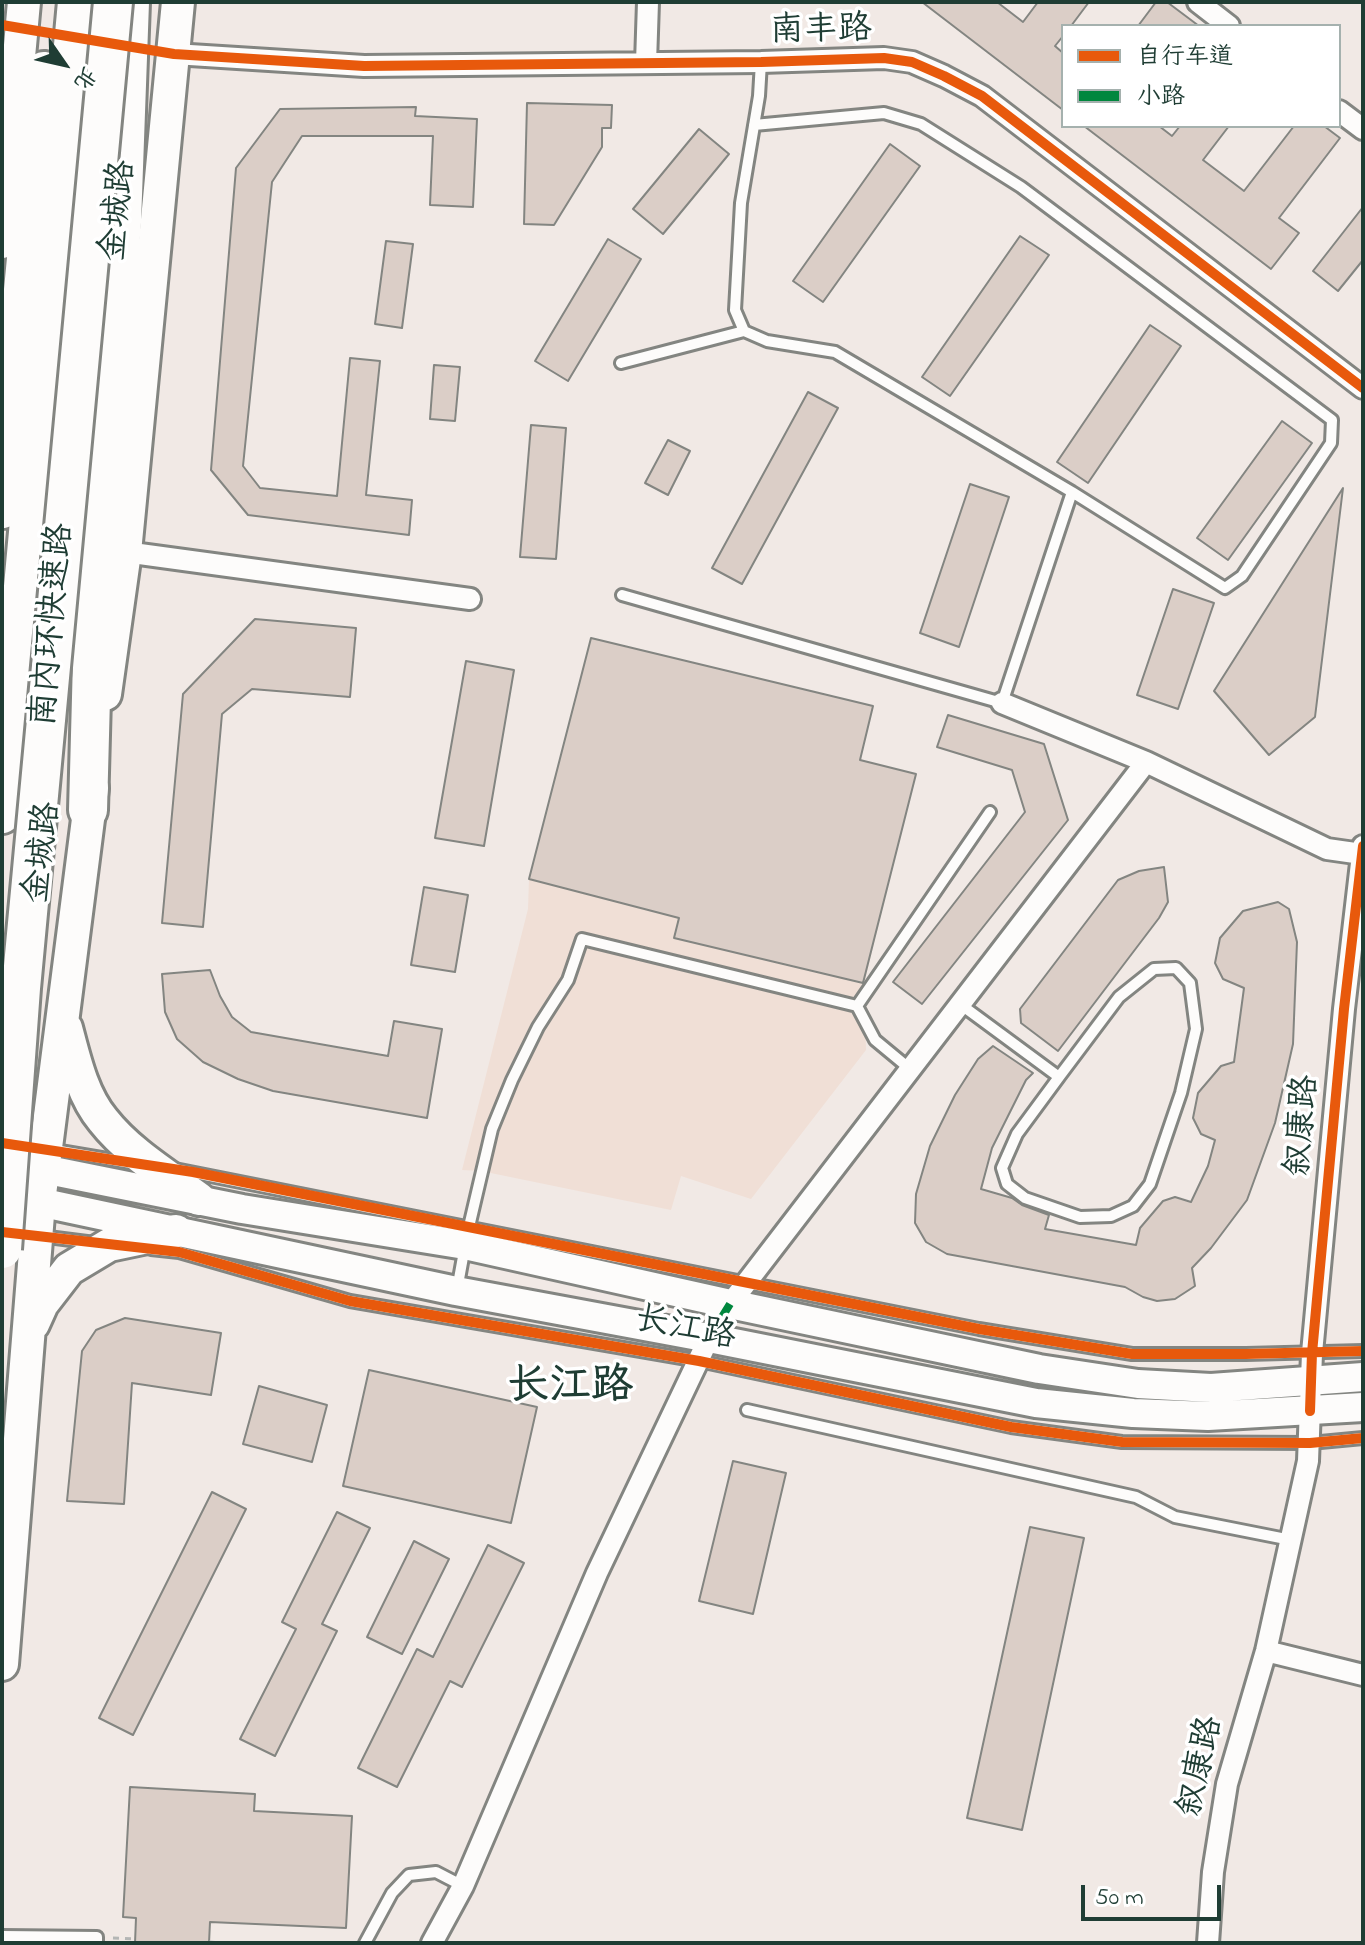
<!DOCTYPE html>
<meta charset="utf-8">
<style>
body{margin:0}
#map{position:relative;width:1365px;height:1945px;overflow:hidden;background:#f1e9e5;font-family:"Indie Flower","LXGW WenKai TC",sans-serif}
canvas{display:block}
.frame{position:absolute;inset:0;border:4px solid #1f3d34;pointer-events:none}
.legend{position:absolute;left:1061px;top:24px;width:280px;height:104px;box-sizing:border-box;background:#fff;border:2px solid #a5b1ae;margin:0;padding:10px 14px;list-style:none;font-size:24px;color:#1f3d34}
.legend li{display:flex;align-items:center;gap:16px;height:40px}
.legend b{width:40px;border:2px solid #a5b1ae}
.north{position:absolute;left:24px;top:24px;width:80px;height:80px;-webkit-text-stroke:6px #fff;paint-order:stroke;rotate:124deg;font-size:22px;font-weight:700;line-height:32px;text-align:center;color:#1f3d34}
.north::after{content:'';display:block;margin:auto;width:28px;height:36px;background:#1f3d34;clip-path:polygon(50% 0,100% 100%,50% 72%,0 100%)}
.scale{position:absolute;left:1081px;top:1885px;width:140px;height:36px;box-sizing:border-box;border:4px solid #1f3d34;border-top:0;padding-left:10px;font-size:24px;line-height:28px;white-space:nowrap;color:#1f3d34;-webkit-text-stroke:6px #fff;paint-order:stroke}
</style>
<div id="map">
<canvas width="1365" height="1945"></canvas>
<div class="frame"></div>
<ul class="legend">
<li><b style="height:10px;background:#e8590c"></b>自行车道</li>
<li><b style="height:10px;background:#00873e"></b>小路</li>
</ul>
<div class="north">北</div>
<div class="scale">50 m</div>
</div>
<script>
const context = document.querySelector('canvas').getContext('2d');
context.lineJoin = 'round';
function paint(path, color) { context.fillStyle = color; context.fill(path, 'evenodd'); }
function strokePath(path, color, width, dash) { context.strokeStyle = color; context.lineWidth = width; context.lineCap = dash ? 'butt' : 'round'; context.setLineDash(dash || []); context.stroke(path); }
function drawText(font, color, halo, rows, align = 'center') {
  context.font = font + ' "Indie Flower","LXGW WenKai TC",sans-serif'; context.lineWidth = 7; context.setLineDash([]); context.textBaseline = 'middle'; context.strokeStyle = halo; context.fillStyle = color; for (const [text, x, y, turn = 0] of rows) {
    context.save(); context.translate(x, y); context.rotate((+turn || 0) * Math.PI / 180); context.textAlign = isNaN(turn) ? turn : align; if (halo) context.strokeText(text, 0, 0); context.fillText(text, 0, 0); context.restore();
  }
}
paint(new Path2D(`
 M591,638L873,706L860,760L916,774L864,984L866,1050L751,1199L681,1176L671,1210L481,1171L462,1170L528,909L529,879Z`), '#f0dfd6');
const building = new Path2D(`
 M922,2H997L1023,22L1038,2H1089L1071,26H1063V36L1055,46L1063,53V110Z
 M1156,2H1167L1199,26H1138Z
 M527,103L612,105L611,128H602V147L554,225L524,224Z
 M416,107L415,116L477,119L473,207L430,205L433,136H302L272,182L243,466L260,488L337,496L350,358L380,361L366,495L412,500L409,535L248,515L211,470L236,168L280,109Z
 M1084,126H1159L1172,136L1180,126H1229L1203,160L1244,191L1294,126H1324L1340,138L1279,218L1299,233L1271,269Z
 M699,129L729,154L663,234L633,209Z
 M890,144L920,166L823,302L793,281Z
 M1363,207V260L1338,291L1313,271Z
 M1020,236L1049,255L950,396L922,377Z
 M608,239L641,259L568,381L535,361Z
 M386,241L413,244L402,328L375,324Z
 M1150,325L1181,346L1088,483L1057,462Z
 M434,365L460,367L455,421L430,419Z
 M808,392L838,408L742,584L712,568Z
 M1282,421L1312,443L1228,560L1197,538Z
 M531,425L566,428L556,559L520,557Z
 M668,440L690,451L668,495L645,483Z
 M970,484L1009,497L959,647L920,633Z
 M1343,488L1315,717L1269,755L1214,691Z
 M1173,589L1214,603L1178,709L1137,695Z
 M255,619L356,628L350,697L252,689L222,714L203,927L162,923L183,694Z
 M591,638L873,706L860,760L916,774L863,983L674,938L679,918L529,879Z
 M466,661L514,670L484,846L435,838Z
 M948,715L1044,744L1068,820L922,1004L893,982L1025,812L1012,770L937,747Z
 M1164,867L1168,902L1159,918L1058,1051L1021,1023L1020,1009L1118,880L1139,871Z
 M424,887L468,895L455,972L411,965Z
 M1278,902L1289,909L1297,942L1293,1044L1275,1123L1247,1200L1211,1248L1192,1268L1195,1286L1175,1299L1157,1301L1143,1297L1125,1287L947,1254L926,1242L915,1223L916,1194L930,1146L955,1095L978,1059L993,1046L1033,1073L1026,1080L992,1148L981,1189L1012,1198L1022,1205L1049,1215L1045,1229L1136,1245L1140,1228L1163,1201L1175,1197L1191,1202L1208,1166L1215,1140L1201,1134L1193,1118L1198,1093L1221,1066L1234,1062L1244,988L1223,979L1215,963L1220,938L1243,911Z
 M210,970L220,996L232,1017L251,1032L388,1056L394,1021L442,1029L427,1118L273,1091L238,1079L203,1062L177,1039L165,1012L162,974Z
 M125,1318L221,1333L211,1395L132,1383L124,1504L67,1501L82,1351L96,1330Z
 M369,1370L537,1407L511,1523L343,1486Z
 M259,1386L327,1405L312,1462L243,1444Z
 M733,1461L786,1473L753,1614L699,1601Z
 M212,1492L246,1509L133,1735L99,1718Z
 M337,1512L370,1528L322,1624L337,1631L275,1756L240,1739L296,1629L282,1622Z
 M1030,1527L1084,1538L1022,1830L967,1818Z
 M414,1541L449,1559L402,1654L367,1637Z
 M488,1545L524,1563L462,1687L450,1681L397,1787L358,1768L417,1649L433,1657Z
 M130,1787L255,1794L254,1811L352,1816L346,1928L210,1922L209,1943H135L136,1918L123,1917Z`);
paint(building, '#dbcec7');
strokePath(building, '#838581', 2);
const lane = new Path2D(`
 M754,125L884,113L921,124L1021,187L1332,420L1331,443L1242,576L1225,588L1072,492L835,352L767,341L744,331L735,310L741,203L759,96L761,62
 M621,363L744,331
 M622,595L1002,703L1072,492
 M960,1004L1059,1077L1119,997L1154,969L1176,968L1190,983L1196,1029L1181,1093L1150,1184L1133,1206L1111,1216L1080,1217L1025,1198L1007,1184L1002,1168L1017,1134L1059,1077
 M910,1069L875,1040L857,1006L990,812
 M48,1149L131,1163
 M175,1169L979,1329L1132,1354H1246L1363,1351
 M468,1231L492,1129L512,1080L538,1027L568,980L582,939L857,1006
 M40,1236L95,1243
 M151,1249L179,1252L350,1301L699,1361L1011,1427L1122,1442L1310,1443L1363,1438
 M457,1290L465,1246
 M747,1410L1136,1497L1175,1517L1291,1540
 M2,1936L97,1937V1943
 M365,1943L392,1893L409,1875L436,1872L463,1886`);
const street = new Path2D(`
 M1198,2L1229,26
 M174,54L364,66L761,62L884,58L912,62L944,76L982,96L1363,388
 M646,63L648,2
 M1339,111L1363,129
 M125,552L470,599
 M1002,703L1146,762L1327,849L1362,854
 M730,1304L1146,762
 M1266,1651L1363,1675
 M432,1943L463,1886L597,1573L709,1338
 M1208,1943L1213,1872L1227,1784L1266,1651L1308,1461L1312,1353L1344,1009L1363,846`);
const secondary = new Path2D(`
 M22,1167L43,1169L242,1209L465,1245L730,1304L1039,1369L1138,1384L1211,1388L1363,1377
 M19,1200L39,1202L456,1291L709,1338L1036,1403L1133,1413L1208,1416L1363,1407`);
const primary = new Path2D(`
 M2,242L24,2
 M105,694L125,552L178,2
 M66,1028C74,1058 82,1095 103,1120C128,1152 166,1175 199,1199
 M33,1324L42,1304L69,1269L109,1245L176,1231
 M2,1664L39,1202L92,788`);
const highway = new Path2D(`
 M2,509L44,71
 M88,810L94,585L122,222L130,2
 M2,814L77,2`);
strokePath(lane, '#838581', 16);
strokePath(street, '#838581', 26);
strokePath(secondary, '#838581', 34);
strokePath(primary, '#838581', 38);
strokePath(highway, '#838581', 44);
strokePath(new Path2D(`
 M113,1938L135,1939
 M209,1942L220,1943`), '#b4b6b5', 3, [6, 6]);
strokePath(lane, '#fdfcfb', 10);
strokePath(street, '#fdfcfb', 20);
strokePath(secondary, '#fdfcfb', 28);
strokePath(primary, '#fdfcfb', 32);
strokePath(highway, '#fdfcfb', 38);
const highwayBridge = new Path2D(`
 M2,1249L21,988L113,2`);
strokePath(highwayBridge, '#838581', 44, []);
strokePath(highwayBridge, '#fdfcfb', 38);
strokePath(new Path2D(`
 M709,1338L730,1304`), '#00873e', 8, [16, 8]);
strokePath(new Path2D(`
 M2,25L174,54L364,66L761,62L884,58L912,62L944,76L982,96L1363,388
 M2,1143L193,1172L979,1329L1132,1354H1246L1363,1351
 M2,1232L179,1252L350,1301L699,1361L1011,1427L1122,1442L1310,1443L1363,1438
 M1310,1411L1312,1353L1344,1009L1363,846`), '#e8590c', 10);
drawText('34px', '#1f3d34', '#fff', [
 ["南丰路",821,33,-1],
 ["金城路",121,211,-84],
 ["南内环快速路",55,625,-85],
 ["金城路",45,853,-83],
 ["叙康路",1305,1126,-85],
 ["长江路",685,1331,11],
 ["叙康路",1203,1767,-77]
]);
drawText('bold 42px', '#1f3d34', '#fff', [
 ["长江路",570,1390]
]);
</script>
